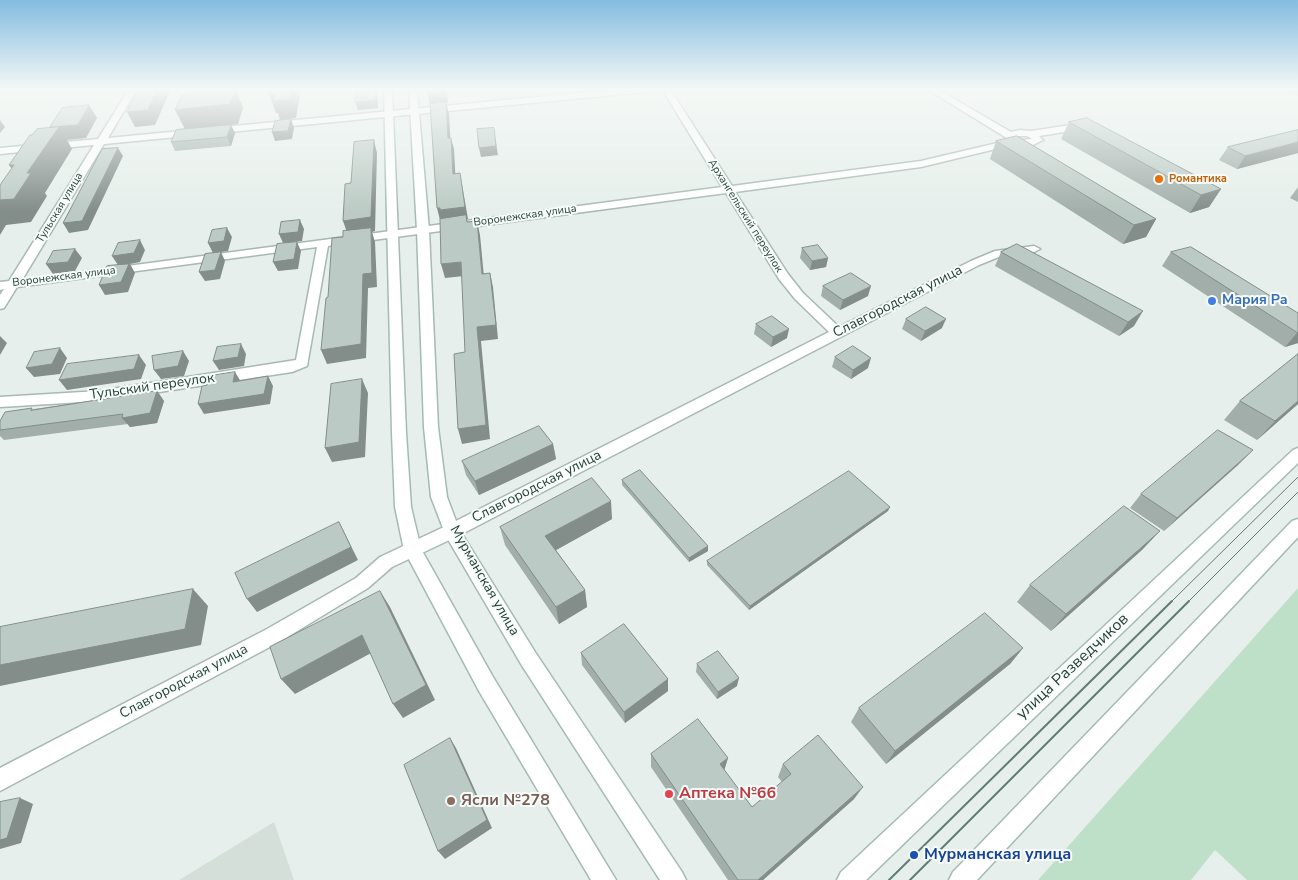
<!DOCTYPE html>
<meta charset="utf-8">
<style>
body{margin:0}
canvas{display:block;background:#e6efeb}
</style>
<canvas width="1298" height="880"></canvas>
<script>
const context = document.querySelector('canvas').getContext('2d');
context.lineJoin = 'round';
function paint(path, color) { context.fillStyle = color; context.fill(path, 'evenodd'); }
function strokePath(path, color, width, dash) { context.strokeStyle = color; context.lineWidth = width; context.lineCap = dash ? 'butt' : 'round'; context.setLineDash(dash || []); context.stroke(path); }
function drawText(font, color, halo, rows, align = 'center') {
  context.font = font + ' "Nunito Sans",sans-serif'; context.lineWidth = 4; context.setLineDash([]); context.textBaseline = 'middle'; context.strokeStyle = halo; context.fillStyle = color; for (const [text, x, y, turn = 0] of rows) {
    context.save(); context.translate(x, y); context.rotate((+turn || 0) * Math.PI / 180); context.textAlign = isNaN(turn) ? turn : align; if (halo) context.strokeText(text, 0, 0); context.fillText(text, 0, 0); context.restore();
  }
}
paint(new Path2D(`
 M274,822L294,880H179Z`), '#d4dfda');
paint(new Path2D(`
 M1298,588V880H1247L1215,850L1191,880H1038Z`), '#bfe0c8');
const street = new Path2D(`
 M129,89H137L108,138L621,89H650L646,92L104,144L22,280L722,187L662,89H670L732,186L921,161L1010,140L927,89H937L1011,132L1020,130L1031,131L1077,124L1082,127L1077,130L1039,136L1043,140L1031,146H1008L921,167L735,192L788,274L803,293L839,327L971,261L995,251L1034,246L1040,249L1034,252L1001,256L979,265L458,536L392,567L368,588L281,641L0,791V768L267,629L356,578L380,557L446,526L829,332L795,299L779,279L726,193L328,246L307,366L292,372L99,401L0,407V397L99,391L296,360L317,247L17,287L4,308L0,309V295L4,289L0,290V282L9,281L94,145L0,154V148L98,139ZM1017,136H1027L1032,139L1021,140Z`);
const secondary = new Path2D(`
 M384,89H392L406,433L411,507L421,549L493,677L616,880H591L479,691L404,550L395,507L392,433Z
 M409,89H417L429,230L438,427L447,497L459,529L535,652L682,872L686,880H660L521,664L446,536L431,497L424,427L417,230Z
 M1298,448V463L866,880H837L841,872L1293,450Z
 M1298,519V537L977,880H949L953,872L1292,521Z`);
strokePath(street, '#a8b8b2', 3);
strokePath(secondary, '#a4bbb3', 3);
paint(street, '#fff');
paint(secondary, '#fff');
strokePath(new Path2D(`
 M1171,602L1298,477
 M1188,602L1298,492`), '#5f7d75', 1);
strokePath(new Path2D(`
 M889,880L1172,601
 M910,880L1189,601`), '#5f7d75', 2);
paint(new Path2D(`
 M1283,89H1298V96L1283,90Z
 M1069,122L1221,189L1209,207L1190,213L1061,139Z
 M1298,130V153L1237,169L1219,160L1228,147Z
 M235,133L231,146L175,151L171,142Z
 M996,141L1156,219L1146,237L1123,244L990,159Z
 M1298,187V202L1290,198Z
 M1017,244L1134,326L1119,336L995,266L1001,252Z
 M802,248L828,258L826,267L810,270L800,258Z
 M1171,252L1298,313V343L1285,347L1162,266Z
 M823,286L868,296L840,310L821,296Z
 M906,319L942,328L921,341L902,329Z
 M756,324L787,338L771,347L754,334Z
 M1298,354V404L1257,440L1224,420L1240,401Z
 M835,357L868,368L851,379L832,367Z
 M157,391L164,401L157,423L130,427L128,424L4,440L0,436V421L34,409Z
 M553,444L556,459L479,495L466,475L462,461Z
 M1239,464L1164,531L1130,508L1141,494Z
 M622,480L708,546V551L689,562L622,485Z
 M888,511L749,610L707,565V561Z
 M612,519L556,550L585,590L587,607L559,624L505,545L500,527Z
 M1143,549L1051,631L1017,602L1030,585Z
 M1023,648L1010,664L886,764L851,722L859,708Z
 M581,653L668,679V691L625,723L582,665Z
 M697,664L737,686L717,699L696,672Z
 M651,754L728,758L724,771L752,807L782,782L778,777L783,764L854,799L763,880H728L651,767Z`), '#a1aea9');
paint(new Path2D(`
 M157,89H171L155,125L135,127L127,112Z
 M219,89H234L228,105L236,89L243,108L238,124L185,129L175,110L218,91Z
 M291,89H301L296,118L280,120L278,113H276L269,94H275Z
 M375,89H377L378,108L358,110L355,102Z
 M447,89L448,103H446L449,113L451,149L430,105L427,93Z
 M89,105L97,118L86,138L67,140L72,149L45,193L47,196L31,222L6,225L0,235V200L23,185L9,165H14L27,173L58,127Z
 M291,119L294,128L292,139L275,141L272,132Z
 M0,120L5,127L0,133Z
 M231,125L235,133L231,146L227,137Z
 M495,137L498,155L481,157L479,148Z
 M451,138L454,149L456,186L453,174Z
 M374,140L377,153L375,231L372,232L375,242L377,287L368,288L366,358L327,364L321,350L348,235L343,221Z
 M1298,142V153L1237,169L1245,156Z
 M118,148L123,156L88,230L69,233L63,223Z
 M460,173L468,219L440,220L437,208Z
 M1221,189L1209,207L1190,213L1201,195Z
 M1156,219L1146,237L1123,244L1134,225Z
 M300,220L304,229L302,241L283,243L279,234Z
 M477,221L480,235L485,288L482,274Z
 M227,228L232,237L228,251L221,252L225,261L220,279L205,281L199,272L213,253L208,243Z
 M140,240L145,250L140,262L130,264L135,273L128,292L105,295L99,285L118,265L112,256Z
 M297,242L301,251L298,269L278,271L273,262Z
 M75,249L82,258L75,271L53,274L46,264Z
 M828,258L826,267L810,270L812,261Z
 M461,262L464,276L445,278L441,264Z
 M490,273L493,287L498,339L481,341L490,439L462,444L458,429L477,327Z
 M871,286L868,296L840,310L843,300Z
 M1143,311L1134,326L1119,336L1128,322Z
 M946,319L942,328L921,341L925,331Z
 M789,329L787,338L771,347L773,337Z
 M1297,333H1298V343L1285,347Z
 M0,336L7,343L0,355Z
 M241,344L246,354L244,366L219,370L213,361Z
 M60,348L67,358L60,374L34,377L26,368Z
 M183,351L189,361L184,376L161,379L154,370Z
 M139,355L146,365L141,379L67,390L59,380Z
 M871,358L868,368L851,379L853,370Z
 M235,372L241,382H233Z
 M268,376L273,386L270,404L204,414L198,404Z
 M362,379L368,393L365,457L332,462L325,448Z
 M157,391L164,401L157,423L130,427L122,418Z
 M1298,401V404L1257,440L1275,421Z
 M553,444L556,459L479,495L475,481Z
 M1253,450L1239,464L1164,531L1177,518Z
 M611,501L612,519L549,554L545,536Z
 M890,507L888,511L749,610L750,606Z
 M339,522L358,560L257,612L247,599Z
 M1160,531L1143,549L1051,631L1066,614Z
 M708,546V551L689,562V558Z
 M193,589L208,606L201,645L0,686V665Z
 M585,590L587,607L559,624L556,607Z
 M380,591L390,607L435,700L403,718L393,704Z
 M362,635L373,652L295,694L281,679Z
 M1023,648L1010,664L886,764L895,751Z
 M739,678L737,686L717,699L718,692Z
 M668,679V691L625,723L624,712Z
 M450,738L456,748L492,828L445,859L438,851Z
 M728,758L724,771L720,764Z
 M863,787L854,799L763,880H758Z
 M20,798L33,804L21,843L0,849V840Z`), '#838d89');
const building = new Path2D(`
 M139,89H157L148,110L127,112Z
 M199,89H219L218,91L236,89L230,104L175,110L182,95L197,93Z
 M270,89H291L289,100L273,101L275,94H269Z
 M357,89H375L376,100L355,102Z
 M427,89H445L446,91L427,93Z
 M446,102L448,138H451L453,174L460,173L465,207L440,210V208H437L430,104Z
 M89,105L78,125L50,127L62,108Z
 M1087,118L1221,189L1201,195L1069,122Z
 M291,119L288,131L272,132L275,121Z
 M231,125L227,137L171,142L176,130Z
 M59,127L27,173H31L14,199L0,200V185L14,165H9L30,135H32L37,129Z
 M494,128L496,146L479,148L477,129Z
 M1298,130V142L1245,156L1228,147Z
 M1017,136L1156,219L1134,225L996,141Z
 M374,140L371,217L343,221L345,184L351,183L354,142Z
 M118,148L82,221L63,223L102,149Z
 M466,215L467,222L477,221L482,274L490,273L496,325L477,327L486,425L458,429L454,354L465,352L461,262L441,264L440,219Z
 M300,220L298,232L279,234L281,222Z
 M227,228L224,241L208,243L212,230Z
 M371,228L372,273L363,274L361,344L321,350L326,298L328,297L332,238L343,237V231Z
 M140,240L134,253L112,256L118,243Z
 M297,242L294,259L273,262L277,244Z
 M1017,244L1143,311L1128,322L1001,252Z
 M818,245L828,258L812,261L802,248Z
 M1191,247L1298,313V333L1171,252Z
 M75,249L68,262L46,264L53,251Z
 M221,252L215,270L199,272L205,254Z
 M129,264L121,282L99,285L107,266Z
 M851,273L871,286L843,300L823,286Z
 M926,307L946,319L925,331L906,319Z
 M772,316L789,329L773,337L756,324Z
 M241,344L238,357L213,361L217,347Z
 M853,346L871,358L853,370L835,357Z
 M60,348L52,364L26,368L34,352Z
 M183,351L178,366L154,370L152,356Z
 M1298,354V401L1275,421L1240,401Z
 M139,355L134,369L59,380L67,364Z
 M235,372L233,382L268,376L264,394L198,404L202,386L207,385L210,376Z
 M362,379L359,442L325,448L331,384Z
 M157,391L150,413L122,418L123,414L0,430V421L5,412L32,408L31,410Z
 M539,426L553,444L475,481L462,461Z
 M1218,430L1253,450L1177,518L1141,494Z
 M640,470L708,546L689,558L622,480Z
 M849,471L890,507L750,606L707,561Z
 M592,478L611,501L545,536L585,590L556,607L500,527Z
 M1124,506L1160,531L1066,614L1030,585Z
 M339,522L351,547L247,599L235,573Z
 M193,589L185,629L0,665V627Z
 M380,591L426,685L393,704L362,635L281,679L270,647Z
 M985,613L1023,648L895,751L859,708Z
 M624,624L668,679L624,712L581,653Z
 M718,651L739,678L718,692L697,664Z
 M698,719L728,758L720,764L752,807L791,774L783,764L818,735L863,787L758,880H738L651,754Z
 M450,738L487,820L438,851L404,765Z
 M20,798L7,838L0,840V802Z`);
paint(building, '#bbcac4');
strokePath(building, '#838d89', 1);
const sky = context.createLinearGradient(0, 0, 0, 212);
sky.addColorStop(0, '#84bce0');
sky.addColorStop(0.42, '#f4f8f6');
sky.addColorStop(1, '#f4f8f600');
context.fillStyle = sky;
context.fillRect(0, 0, 1298, 212);
for (const [x, y, r, color] of [
 [1159,179,5,"#e8710a"],
 [1212,301,5,"#3f7fe0"],
 [669,794,5,"#e0444e"],
 [451,801,5,"#8d6e63"],
 [914,855,5,"#1a4fb4"]
]) { const dot = new Path2D(); dot.arc(x, y, r, 0, 2 * Math.PI); context.fillStyle = color; context.fill(dot); strokePath(dot, '#f7fbf9', 2); }
drawText('bold 11px', '#c56008', '#f7fbf9', [
 ["Романтика",1169,179]
], 'left');
drawText('11px', '#24423a', '#f7fbf9', [
 ["Тульская улица",60,208,-59],
 ["Воронежская улица",525,216,-8],
 ["Архангельский переулок",745,216,58],
 ["Воронежская улица",64,277,-7]
]);
drawText('bold 14px', '#366cbe', '#f7fbf9', [
 ["Мария Ра",1222,301]
], 'left');
drawText('14px', '#24423a', '#f7fbf9', [
 ["Славгородская улица",898,302,-27],
 ["Тульский переулок",152,387,-8],
 ["Славгородская улица",537,487,-27],
 ["Мурманская улица",484,581,60],
 ["Славгородская улица",184,682,-28]
]);
drawText('16px', '#24423a', '#f7fbf9', [
 ["улица Разведчиков",1073,667,-43]
]);
drawText('bold 16px', '#be3a42', '#f7fbf9', [
 ["Аптека №66",679,794]
], 'left');
drawText('bold 16px', '#785e54', '#f7fbf9', [
 ["Ясли №278",461,801]
], 'left');
drawText('bold 16px', '#164399', '#f7fbf9', [
 ["Мурманская улица",924,855]
], 'left');
</script>
